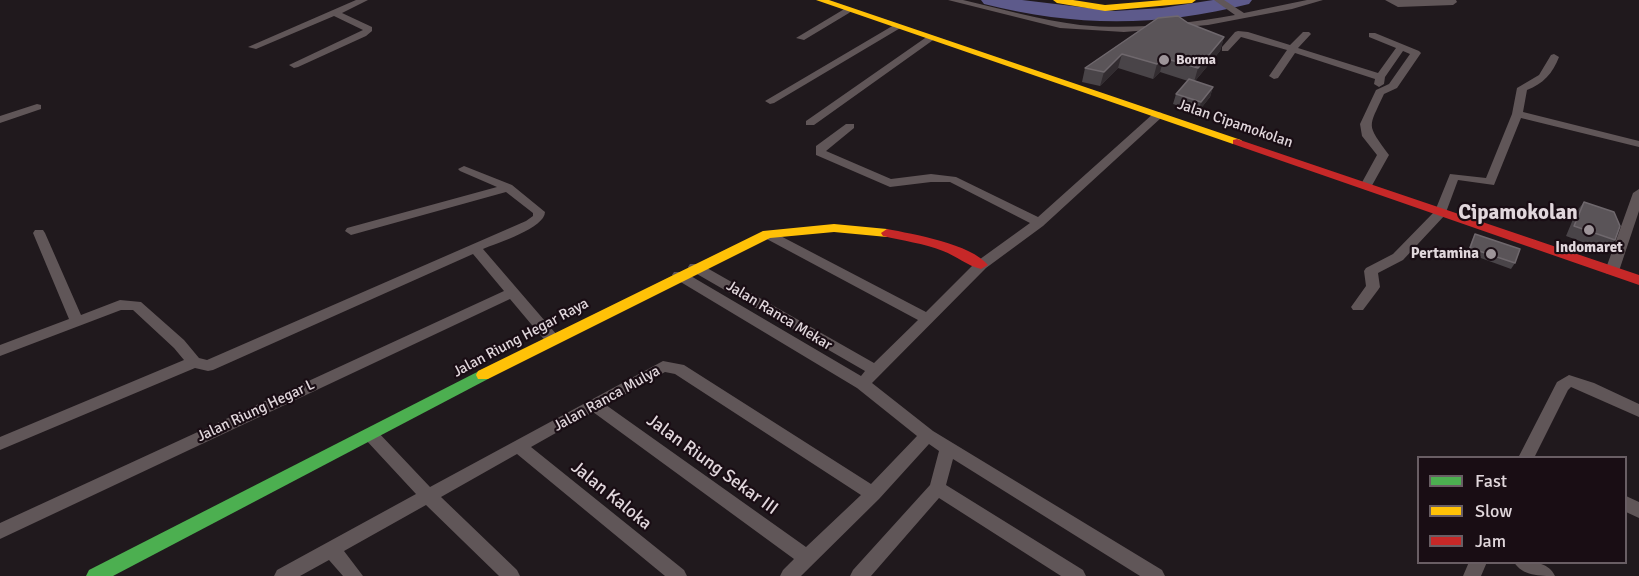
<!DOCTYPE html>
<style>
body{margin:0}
#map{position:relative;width:1639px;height:576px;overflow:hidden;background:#20191d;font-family:Signika,sans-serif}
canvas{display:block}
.legend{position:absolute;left:1417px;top:456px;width:210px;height:108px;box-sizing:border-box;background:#190d14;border:2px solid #695e64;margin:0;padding:8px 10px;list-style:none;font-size:18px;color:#e1d7dc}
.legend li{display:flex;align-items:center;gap:12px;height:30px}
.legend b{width:30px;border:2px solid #695e64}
</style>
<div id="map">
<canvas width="1639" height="576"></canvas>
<ul class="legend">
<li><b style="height:8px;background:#4caf50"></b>Fast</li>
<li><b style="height:8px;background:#ffc107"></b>Slow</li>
<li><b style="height:8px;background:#c62828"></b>Jam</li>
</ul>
</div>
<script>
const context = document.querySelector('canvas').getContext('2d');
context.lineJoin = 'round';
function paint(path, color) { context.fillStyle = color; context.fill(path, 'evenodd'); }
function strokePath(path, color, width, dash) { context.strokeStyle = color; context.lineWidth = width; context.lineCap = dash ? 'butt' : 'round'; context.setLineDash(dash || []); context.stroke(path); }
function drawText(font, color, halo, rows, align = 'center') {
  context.font = font + ' Signika,sans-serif'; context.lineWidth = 4.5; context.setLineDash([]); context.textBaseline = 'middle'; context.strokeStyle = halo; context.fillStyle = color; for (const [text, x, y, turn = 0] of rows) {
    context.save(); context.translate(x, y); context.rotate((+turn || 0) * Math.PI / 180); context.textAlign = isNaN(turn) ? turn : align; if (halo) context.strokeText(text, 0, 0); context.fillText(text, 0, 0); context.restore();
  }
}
paint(new Path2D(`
 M981,0H1022L1114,11L1162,8L1213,0H1252L1249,4C1158,27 1075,27 984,4Z`), '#5d5a8b');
paint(new Path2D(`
 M356,0H368L342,13L372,27V31L366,36L298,67L294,68L289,65L363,30L334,16L256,49L248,47Z
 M948,0H963C1002,9 1040,20 1080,25C1131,30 1184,24 1235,15L1214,0H1224L1244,13L1307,0H1323L1292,9L1208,25L1124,32L1060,28Z
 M1385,0H1456L1457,2L1453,5L1398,7Z
 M846,8L851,11L849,13L804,40L796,38Z
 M894,25L902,27L774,103L770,104L765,101Z
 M1238,31L1248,32L1290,45L1303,32H1309L1311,34L1298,48L1378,73L1396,48L1369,37V33H1375L1419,51L1421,53L1397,88L1384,94C1368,129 1366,123 1389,155L1370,189L1366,190L1360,186L1377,155L1362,136L1360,124L1376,90L1389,84L1410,54L1403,51L1385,77L1384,84L1379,87L1374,84L1375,79L1295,53L1278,78L1274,79L1269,76L1287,50L1241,37L1228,51H1222V47L1235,32Z
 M928,36L936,38L814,125H806V121Z
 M1554,54L1559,57C1553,73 1543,84 1527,90L1523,112L1639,141V147L1521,118L1494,185L1458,180L1445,215L1403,260L1378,273L1380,287L1378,290L1363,310H1353L1351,307L1366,286L1364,271L1366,268L1393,254L1435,211L1450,174L1486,178L1512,114L1517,88L1539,75L1551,55Z
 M37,104L41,105V109L0,123V116Z
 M1158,112L1162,113V117L1043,226L986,268L872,383L933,431L1162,570L1165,576H1140L953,459L946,485L1083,570L1086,576H1061L939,498L871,576H850L853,570L930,485L939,451L929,444L879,499L801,576H780L783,570L794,559L593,412L531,447L684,570L687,576H665L517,454L441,497L517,570L520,576H499L426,505L344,551L363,576H343L329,560L300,576H274L277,570L416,494L365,439L363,435L365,431L371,429L377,431L430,487L663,361L684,365L871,484L917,436L857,388L674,278L672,275L674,272H684L861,376L865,371L690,270L688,267L690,264H700L874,363L918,320L763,237L761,234L763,231H771L926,312L976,262L1030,223L950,182H931L890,187L816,155V146L846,124H854V128L826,151L891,179L931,174L956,177L1038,217L1154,113ZM665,372L675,374L861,495L806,547L606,405Z
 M464,166L512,185L545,212C545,228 497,243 483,249L557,335L559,339L557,343H547L510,299L0,539V523L504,291L473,254L213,370L208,371L195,368L0,450V437L184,360L174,348L133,310H121L0,356V345L69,319L33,233L35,230H43L45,233L81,315L120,300L141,302L184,340L199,358L207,360L526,221L533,216V213L506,192L351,235L345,231L347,228L497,187L460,171L458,169Z
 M1639,189V211L1619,271L1617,274H1607L1605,271L1633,193Z
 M1569,375L1594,383L1639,404V417L1571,387L1568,390L1534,458H1518L1557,382Z
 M1626,496L1639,502V518L1626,512Z
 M1469,562H1487L1481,576H1463Z
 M1514,562C1529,562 1548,560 1555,576C1540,576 1522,576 1514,562Z`), '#605658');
paint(new Path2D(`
 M483,369L488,371L490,375L488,379L113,576H86L89,570Z`), '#4caf50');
paint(new Path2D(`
 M816,0H829L1241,140L1243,142L1241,144H1233Z
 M1053,0H1073L1105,5L1163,0H1196L1192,3L1105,11L1057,3Z
 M834,224L887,229L893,233L887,237L834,232L770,238L488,379H478L476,375L478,371L763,231Z`), '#ffc107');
paint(new Path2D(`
 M1237,139L1639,275V285L1233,144V140Z
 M887,229C913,234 971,244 988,265L981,269C968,266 956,256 943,251C923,243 903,241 883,236L881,233Z`), '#c62828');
paint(new Path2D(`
 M1188,23L1224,37L1220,51L1195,81L1213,87L1210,97L1198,112L1173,104L1176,94L1188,81L1160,72L1153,79L1118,68L1100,86L1082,82L1085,68Z
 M1584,202L1615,240L1607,251L1566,236L1576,212Z
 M1475,234L1515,263L1511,269L1467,253L1472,240Z`), '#494448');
paint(new Path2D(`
 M1224,37L1220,51L1194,82L1198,68Z
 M1122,54L1118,68L1100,86L1104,72Z
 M1164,58L1160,72L1153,79L1157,64Z
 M1213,87L1210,97L1198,112L1201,102Z`), '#322c30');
const building = new Path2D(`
 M1178,16L1188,23L1224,37L1198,68L1164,58L1157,64L1122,54L1104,72L1085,68L1158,18Z
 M1189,79L1213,87L1201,102L1176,94Z
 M1584,202L1614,212L1620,226L1615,240L1574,226Z
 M1475,234L1520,249L1515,263L1470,248Z`);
paint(building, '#5a5458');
strokePath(building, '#6f686d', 1.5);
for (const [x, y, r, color] of [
 [1164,60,6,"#9d9499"],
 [1589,230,6,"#9d9499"],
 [1491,254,6,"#9d9499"]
]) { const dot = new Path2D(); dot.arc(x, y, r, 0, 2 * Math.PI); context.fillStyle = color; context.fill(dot); strokePath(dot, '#190d14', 2); }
drawText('bold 14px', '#e1d7dc', '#190d14', [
 ["Borma",1176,60]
], 'left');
drawText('15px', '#e1d7dc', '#190d14', [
 ["Jalan Cipamokolan",1235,124,19],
 ["Jalan Ranca Mekar",779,316,31],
 ["Jalan Riung Hegar Raya",521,338,-28],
 ["Jalan Ranca Mulya",607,399,-29],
 ["Jalan Riung Hegar L",256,411,-25]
]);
drawText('bold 15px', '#e1d7dc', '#190d14', [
 ["Indomaret",1589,248],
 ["Pertamina",1479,254,"right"]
]);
drawText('18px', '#e1d7dc', '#190d14', [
 ["Jalan Riung Sekar III",712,465,36],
 ["Jalan Kaloka",611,496,39]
]);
drawText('bold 21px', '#e1d7dc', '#190d14', [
 ["Cipamokolan",1518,213]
]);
</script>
